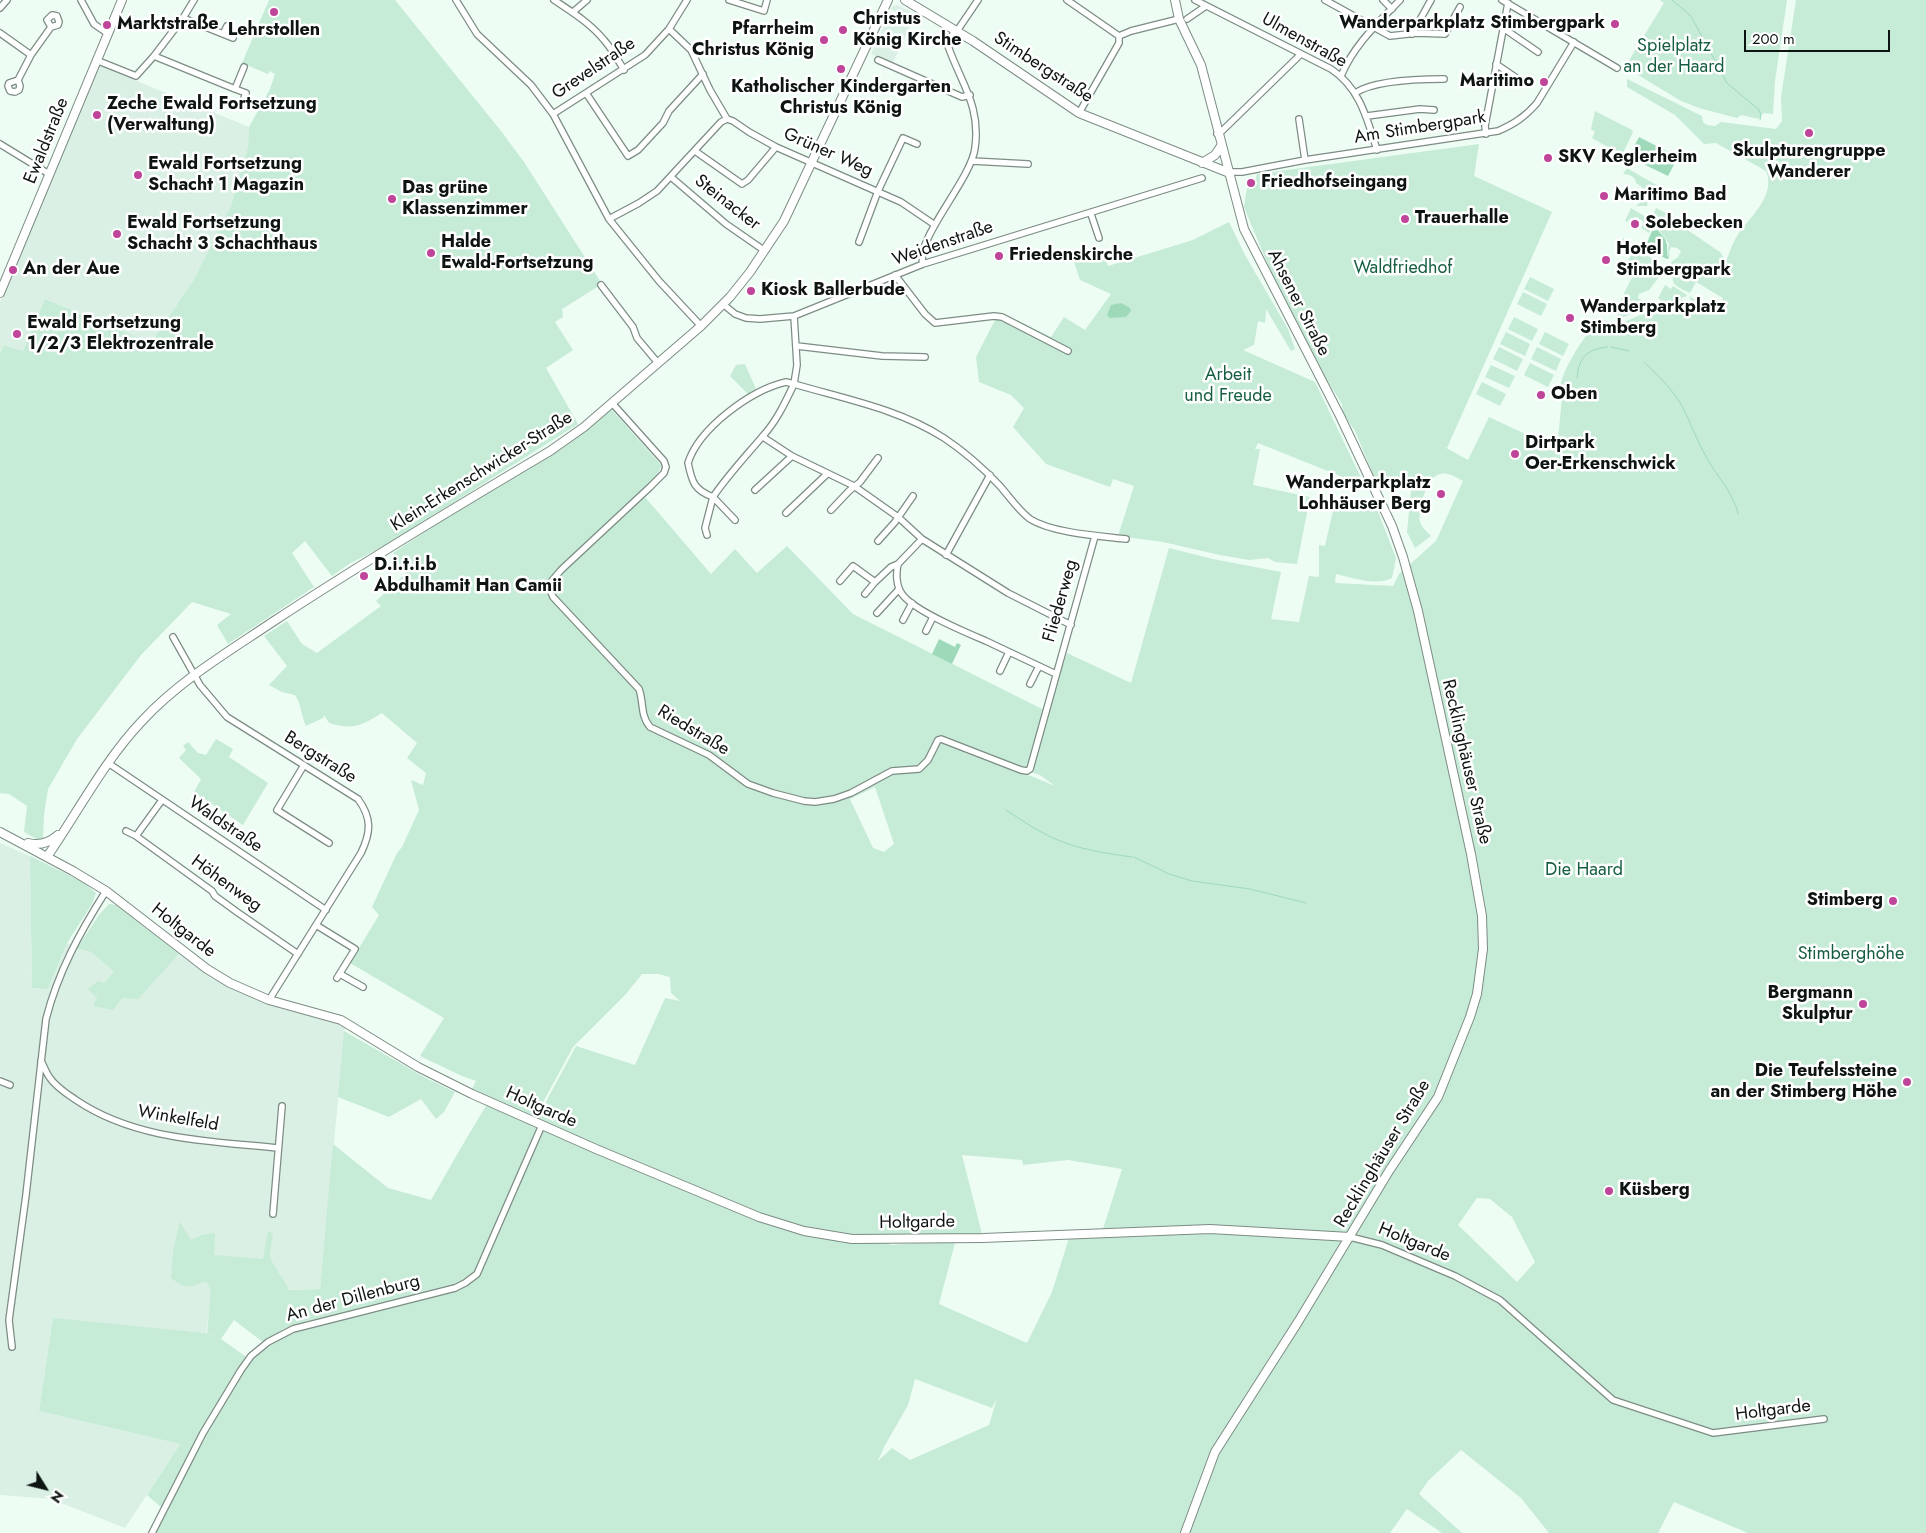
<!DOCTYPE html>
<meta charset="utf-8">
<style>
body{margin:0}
#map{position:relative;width:1926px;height:1533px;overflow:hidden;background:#edfdf4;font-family:Jost,sans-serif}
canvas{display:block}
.north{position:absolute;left:20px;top:1463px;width:50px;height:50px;-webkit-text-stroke:4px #fff;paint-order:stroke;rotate:126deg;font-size:14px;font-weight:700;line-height:20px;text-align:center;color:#0e1411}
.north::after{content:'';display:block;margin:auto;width:18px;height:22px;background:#0e1411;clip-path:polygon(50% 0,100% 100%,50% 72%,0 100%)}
.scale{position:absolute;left:1744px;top:30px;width:146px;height:22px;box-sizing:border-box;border:2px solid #0e1411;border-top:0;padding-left:6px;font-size:15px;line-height:18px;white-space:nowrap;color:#0e1411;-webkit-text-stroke:4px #fff;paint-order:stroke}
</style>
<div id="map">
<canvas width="1926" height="1533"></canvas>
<div class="north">N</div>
<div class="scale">200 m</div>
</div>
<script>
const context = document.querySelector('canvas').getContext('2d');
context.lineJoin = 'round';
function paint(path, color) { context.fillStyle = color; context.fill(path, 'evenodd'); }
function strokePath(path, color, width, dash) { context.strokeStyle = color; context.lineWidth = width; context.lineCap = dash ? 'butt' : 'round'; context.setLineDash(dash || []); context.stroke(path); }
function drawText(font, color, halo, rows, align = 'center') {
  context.font = font + ' Jost,sans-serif'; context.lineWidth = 5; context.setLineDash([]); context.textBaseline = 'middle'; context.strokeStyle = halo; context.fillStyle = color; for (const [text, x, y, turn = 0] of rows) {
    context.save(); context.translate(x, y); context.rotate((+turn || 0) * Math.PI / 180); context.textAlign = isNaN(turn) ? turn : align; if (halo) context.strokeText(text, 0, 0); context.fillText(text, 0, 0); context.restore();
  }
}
paint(new Path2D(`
 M897,5L916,14L892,64L871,54L887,20L894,23L898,13L891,9L893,6Z
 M101,62L136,76L137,81L249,127L248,147L231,206L193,281L151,343L45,299L23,351L4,345L0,353V302Z
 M0,843L30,856L32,988L48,989L67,943L91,952L114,972L104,984L89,989L97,998H122L179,955L136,922L212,979L331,1020L345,1027L320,1289L212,1291L206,1333L53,1319L39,1411L180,1444L125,1528L51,1499L0,1495Z`), '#daf0e4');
paint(new Path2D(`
 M269,0H395L501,131L524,162L602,284L562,309L563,317L555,322L573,350L546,368L578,424L386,545L349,564L332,576L305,541L292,553L314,587L228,644L217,625L231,614L192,602L141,655L77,739L48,789L44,815L43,839L40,841L24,832L27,806L9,794L0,793V353L4,345L23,351L45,299L151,343L193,281L231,206L248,147L249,127L270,89L275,74L270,71L268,74L242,63Z
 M1660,0H1787L1775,81L1773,114L1763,113L1759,119L1741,115L1737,118L1699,108L1681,101L1625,67L1664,3Z
 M1796,0H1926V1533H1748L1674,1502L1658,1533H1549L1521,1498L1461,1450L1428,1481L1419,1494L1462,1533H1442L1407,1509L1390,1533H152L195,1443L162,1508L147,1495L180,1444L39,1411L53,1318L206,1333L217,1337L207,1333L211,1291L206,1281C190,1288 186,1289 171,1278L173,1251L180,1222L191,1240L202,1235L215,1233L214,1255L263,1259L268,1231L273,1234C272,1241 270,1248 270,1255C270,1263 285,1280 289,1290L320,1289L333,1144L388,1188L431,1200L466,1139L489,1101L535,1122L576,1046L635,1065L665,998L680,1001L671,993L670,977L658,974H642L626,994L573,1047L535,1117L472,1089L476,1081L462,1076L420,1056L444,1018L350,963L379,915L372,907L397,853L402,847L419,810L411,780L423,785L426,773L407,758L417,743L382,713C361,726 353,730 329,723L324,715L323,718L306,726C301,715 301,704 295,695L282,692L269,685L287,666L264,636L287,621L302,644L317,653L381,606L376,601L405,574L393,553L481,495L563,448L611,409L662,466L645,497L711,574L735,549L757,573L787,546L853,614L1044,710L1028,767L1024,768L939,735V738L1055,786L1040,775L1031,772L1053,693L1067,653L1131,683L1169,548L1213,559L1281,572L1271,619L1299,622L1309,576L1319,577V545L1325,546L1334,506L1351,512L1354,504L1363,503L1373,499L1396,558L1392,578C1377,586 1352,578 1336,574L1335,583L1393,586L1399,574L1436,541L1463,481C1433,462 1430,482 1419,506L1422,509C1416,522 1422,527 1431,536L1415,548L1407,532L1412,481L1390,477L1378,486L1355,431L1343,413L1342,404L1320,369L1280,294L1244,207L1247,188L1253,189L1257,174L1479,144L1474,176L1552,212L1447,448L1441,445L1468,460L1489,417L1557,449L1562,398C1552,383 1583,338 1594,326L1604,331L1640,315L1655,303C1671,306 1688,312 1704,303L1718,309L1723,298L1696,282L1690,293C1665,282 1676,282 1671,262L1678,257L1681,251L1677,248L1671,247L1669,251L1670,258L1667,253L1669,244L1660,231L1661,229L1654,223L1649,233L1641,228L1644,222L1637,217L1631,218L1627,222L1625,221L1631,208C1638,212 1643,217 1652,217L1656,208L1683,222V227L1720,252L1726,261C1730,252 1733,241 1739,233C1751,216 1776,195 1766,171L1716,143L1704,144L1675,115L1627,87V79L1702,116L1703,122L1707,125L1715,126L1721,122L1776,129L1782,121L1781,97ZM875,787L894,844L884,852L873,848L850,799ZM962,1155L1022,1160L1023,1165L1068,1160L1122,1169L1103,1229V1236L1069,1238L1052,1292L1027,1343L939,1304L955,1243L932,1242L891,1245L879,1239L983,1238ZM1477,1198L1490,1199L1512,1217L1535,1262L1517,1282L1458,1225ZM346,1313L276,1336L250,1358L245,1356L221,1339L234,1320L264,1343L283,1329L307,1321ZM915,1379L992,1408L997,1398L989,1425L910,1460L892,1448L878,1461L884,1447L908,1405Z
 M1595,111L1632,130L1633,132L1622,155L1592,138L1595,132L1591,129Z
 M1627,168L1658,186L1654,195L1649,197L1647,206H1636L1641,201L1638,194L1642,187L1636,183C1636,177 1629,174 1623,174Z
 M1229,222L1245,255L1288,329L1295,349L1291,351L1266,309L1265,323L1258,321L1254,345L1243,350L1315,382L1365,486L1258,443L1255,449H1260L1253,485L1310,497L1297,564L1275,562L1268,558L1249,560L1220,555L1163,542L1118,536L1134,486L1113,479L1110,487L1046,464L1013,427L1024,408L1011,395L979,382L976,357L996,318H1000L1003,313L1051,337L1064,317L1085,330L1111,294L1080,280L1074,262L1103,253L1108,266L1193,240Z
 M1623,238L1635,247V249L1638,250L1640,248L1642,250L1641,253L1656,260L1650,272L1659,277L1649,290L1639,294L1638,298L1648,304L1634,313L1619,319L1616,310L1637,267L1627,263L1632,253L1628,250L1629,247L1621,241Z
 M1530,277L1554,289L1548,301L1524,289Z
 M1665,285L1671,289L1673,286L1687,295V296L1681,298L1683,302H1691L1689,296L1699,302C1686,305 1669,307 1658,298Z
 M1523,292L1547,304L1541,316L1517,304Z
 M1514,317L1538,329L1532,341L1508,329Z
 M1506,332L1530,344L1525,356L1500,344Z
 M1545,332L1569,344L1563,356L1539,344Z
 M1499,347L1523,359L1517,371L1493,359Z
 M1537,347L1561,359L1556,371L1531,359Z
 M1530,363L1554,375L1548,387L1524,375Z
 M745,364L756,389L748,394L730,376L736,365Z
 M1491,365L1515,376L1509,388L1485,377Z
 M1482,382L1506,394L1500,406L1476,394Z
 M216,739L233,749L229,757L268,783L243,825L194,792L201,779L179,758L186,750L183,746L188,742L198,753L206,755Z
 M30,856L83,882L96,893L92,904L67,943L48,989L32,988Z
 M109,904L116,905L179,954L138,999L122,998L113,1010L93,1006L97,998L88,989L98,981L104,983L114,972L91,952L77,948L99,915Z
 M344,1031L424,1077L455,1092L444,1112L436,1119L421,1099L389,1117L338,1097Z`), '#c6ebd7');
paint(new Path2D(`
 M1639,137L1678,157L1668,176L1629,157Z
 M1658,230L1665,239L1667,245V254L1669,258L1667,259L1657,254L1646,245L1652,231Z
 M1121,303L1130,308L1131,311L1126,317L1110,318L1107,315L1111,305Z
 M939,639L955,647L957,643L961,645L952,664L932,654Z`), '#9edaba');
strokePath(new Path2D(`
 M1672,0L1690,15L1693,20L1727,83L1759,110L1761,115L1760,120
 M1611,347L1629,351
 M1645,363C1659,376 1672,389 1682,406C1691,423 1697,442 1707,458C1717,477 1734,493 1738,514
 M1577,378C1579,357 1586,350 1607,347
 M1006,810C1020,819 1034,829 1049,836C1075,849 1104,853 1132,857
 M1134,857L1169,874L1192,881L1250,889L1306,903`), '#9edaba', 1);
const street = new Path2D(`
 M81,0L94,24L107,33
 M456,0L477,34L531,85L553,114L609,219L659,281L701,326
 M554,0C572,12 590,23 604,40C612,49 618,60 624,70
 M729,0L764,11L767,0
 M1067,0L1119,36L1131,31L1179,19
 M1195,0L1331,69C1360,88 1367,119 1377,150
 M1325,0L1390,36L1417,33L1445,34L1460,7
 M1383,0L1392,9
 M1502,0L1617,68
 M0,8L7,0
 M573,12L587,0
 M183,18L194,0
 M1187,19L1206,6
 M1503,28L1538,52
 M669,29L691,50L710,90L727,119L733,121L749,132L776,147L901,202L935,225
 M957,31L978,0
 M0,33L31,55L18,80L20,86L19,90L15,92L10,91L8,86L9,83L18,80
 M223,34L227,26
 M1412,34L1431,0
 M31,55L51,27L58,25L59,22L57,16L52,15L47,20L51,27
 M154,56L183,18L233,38
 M96,60L136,76L154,56L235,89L244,67
 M878,60L962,97L970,95
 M1496,64L1521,81
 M1341,76C1354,45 1377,24 1400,0
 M235,89L246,93L241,106
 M586,93L628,156L638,150L663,123L669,111L703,74
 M1355,93C1375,80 1420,79 1444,79
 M1079,113L1119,43V36
 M553,114L645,55L669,29L687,0
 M1367,116L1420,109L1434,110
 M1299,119L1305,160
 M1217,134L1222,131L1301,54
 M1486,134L1485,126L1508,3
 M0,144L49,174
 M695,151L742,184L748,180L776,147
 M972,161L1028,164
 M1227,172H1242L1305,160L1498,131C1514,124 1525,117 1537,103L1574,42
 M671,177L726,224L765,251
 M1091,214L1099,238
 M609,219L639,203L657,191L721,122L727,119
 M859,242L878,191L903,138L917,144
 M923,264C915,239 971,180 975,148C981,106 961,83 948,46L955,29
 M895,275L925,314L935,323L994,316L1002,317L1068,351
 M601,285L633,327L637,338L658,363
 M723,304L735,314L746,318L760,319L794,316L923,264L1202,178
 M794,316L797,365L794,384C845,399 899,409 944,438C965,452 982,467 999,485C1009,496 1018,510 1030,519C1052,533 1100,536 1126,539
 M797,346L882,356L925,357
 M786,382L794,384C785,403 776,422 762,437C745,457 728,475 713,497C694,490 692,482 688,463C699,428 751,390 786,382Z
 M612,403L664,461L666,467L664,473L650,487L561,570L550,583L549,587L553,597L639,689C644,703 640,715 650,727L709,755L748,784L773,793L804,801L815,802L834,799L851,793L892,771L919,769L928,760L938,740L941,739L1021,770L1027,771L1030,769L1095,536
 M763,437L792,456L854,486L898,517L922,539L1008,593L1071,625
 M755,490L792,456
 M831,510L849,491L860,482L878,458
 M786,513L827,474
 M707,535L705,528L713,497L735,520
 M878,541L895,522L913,496
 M946,555L990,475
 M898,564C896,573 896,586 902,594C914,611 965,632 986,641C1009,652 1033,663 1056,674
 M840,581L853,566L875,582L891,567L898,564L922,539
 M865,594L875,582
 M877,613L899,589
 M903,620L912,603
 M926,631L933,617
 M173,637L200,685L227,717L358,799C372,818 371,832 361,853L269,1000
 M1000,671L1009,652
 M1030,684L1039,666
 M108,763L326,910
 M304,765L277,810L329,843
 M162,800L136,836L212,891L215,896L237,912L298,954
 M126,831L136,836
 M316,925L355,949L337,978
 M340,974L363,987
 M41,1061C44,1066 46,1073 50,1078C56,1087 67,1094 76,1100C135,1140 209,1141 278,1148
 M0,1081L10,1085
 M273,1214L282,1106
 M1350,1237L1382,1245L1455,1276L1500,1300L1613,1400L1713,1433L1824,1419
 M12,1347L9,1320L26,1195L46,1019C58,972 80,932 106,891
 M152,1533L203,1433L241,1370L251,1356L268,1342L293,1329L455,1288L465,1283L477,1274L542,1125`);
const secondary = new Path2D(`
 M905,0L973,41L1079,113L1227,172
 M1175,0L1179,19L1201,65L1244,229L1340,416L1392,526L1403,557L1418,611L1471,854L1482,916L1483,949L1477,994L1470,1017L1438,1097L1389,1171L1298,1322L1215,1452L1185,1533
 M1202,163L1215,155L1221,146
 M0,293L122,0
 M0,832L73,871L106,891L207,969L230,983L269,1000L341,1020L418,1067L472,1094L596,1149L759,1217L804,1231L852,1239L983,1238L1210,1229L1350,1237
 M28,843C40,846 49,843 58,835
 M47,857C78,812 104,761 142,721C180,680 228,652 274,621C364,562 457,506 550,451L584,427L701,326L730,297L750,272L784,221L888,0`);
strokePath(street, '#7d8c84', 8);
strokePath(secondary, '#7d8c84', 10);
strokePath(street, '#fff', 5.5);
strokePath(secondary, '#fff', 8);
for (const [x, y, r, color] of [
 [274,12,5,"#be4599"],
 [1615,24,5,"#be4599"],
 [107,25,5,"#be4599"],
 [843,30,5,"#be4599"],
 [824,40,5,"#be4599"],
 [841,69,5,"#be4599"],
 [1544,82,5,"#be4599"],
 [97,115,5,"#be4599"],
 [1809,133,5,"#be4599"],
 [1548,158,5,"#be4599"],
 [138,175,5,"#be4599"],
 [1251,183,5,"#be4599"],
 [1604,196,5,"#be4599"],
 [392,199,5,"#be4599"],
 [1405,219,5,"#be4599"],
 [1635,224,5,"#be4599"],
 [117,234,5,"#be4599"],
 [431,253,5,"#be4599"],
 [999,256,5,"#be4599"],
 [1606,260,5,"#be4599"],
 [13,270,5,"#be4599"],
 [751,291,5,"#be4599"],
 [1570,318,5,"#be4599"],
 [17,334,5,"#be4599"],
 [1541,395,5,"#be4599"],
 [1515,454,5,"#be4599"],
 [1441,494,5,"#be4599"],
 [364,576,5,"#be4599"],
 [1893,901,5,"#be4599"],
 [1863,1004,5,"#be4599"],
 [1907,1082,5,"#be4599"],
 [1609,1191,5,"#be4599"]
]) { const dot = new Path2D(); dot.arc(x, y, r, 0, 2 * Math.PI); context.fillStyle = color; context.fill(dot); strokePath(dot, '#fff', 2); }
drawText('bold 18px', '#0e1411', '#fff', [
 ["Christus",853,20],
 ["König Kirche",853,41],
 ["Wanderparkplatz Stimbergpark",1605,24,"right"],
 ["Marktstraße",117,25],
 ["Pfarrheim",814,30,"right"],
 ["Christus König",814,51,"right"],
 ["Lehrstollen",274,31,"center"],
 ["Maritimo",1534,82,"right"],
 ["Katholischer Kindergarten",841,88,"center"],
 ["Christus König",841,109,"center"],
 ["Zeche Ewald Fortsetzung",107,105],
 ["(Verwaltung)",107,126],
 ["Skulpturengruppe",1809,152,"center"],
 ["Wanderer",1809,173,"center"],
 ["SKV Keglerheim",1558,158],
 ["Ewald Fortsetzung",148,165],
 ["Schacht 1 Magazin",148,186],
 ["Friedhofseingang",1261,183],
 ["Das grüne",402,189],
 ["Klassenzimmer",402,210],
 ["Maritimo Bad",1614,196],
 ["Trauerhalle",1415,219],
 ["Ewald Fortsetzung",127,224],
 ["Schacht 3 Schachthaus",127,245],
 ["Solebecken",1645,224],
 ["Halde",441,243],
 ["Ewald-Fortsetzung",441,264],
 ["Hotel",1616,250],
 ["Stimbergpark",1616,271],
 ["Friedenskirche",1009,256],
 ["An der Aue",23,270],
 ["Kiosk Ballerbude",761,291],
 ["Wanderparkplatz",1580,308],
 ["Stimberg",1580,329],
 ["Ewald Fortsetzung",27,324],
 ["1/2/3 Elektrozentrale",27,345],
 ["Oben",1551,395],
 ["Dirtpark",1525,444],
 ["Oer-Erkenschwick",1525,465],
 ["Wanderparkplatz",1431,484,"right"],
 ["Lohhäuser Berg",1431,505,"right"],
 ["D.i.t.i.b",374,566],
 ["Abdulhamit Han Camii",374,587],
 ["Stimberg",1883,901,"right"],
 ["Bergmann",1853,994,"right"],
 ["Skulptur",1853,1015,"right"],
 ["Die Teufelssteine",1897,1072,"right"],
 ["an der Stimberg Höhe",1897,1093,"right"],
 ["Küsberg",1619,1191]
], 'left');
drawText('18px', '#0e1411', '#fff', [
 ["Ulmenstraße",1304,41,29],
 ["Stimbergstraße",1043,68,33],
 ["Grevelstraße",594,69,-34],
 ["Am Stimbergpark",1420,128,-9],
 ["Ewaldstraße",47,141,-68],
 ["Grüner Weg",828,153,24],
 ["Steinacker",727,203,38],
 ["Weidenstraße",943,244,-19],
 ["Ahsener Straße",1298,303,63],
 ["Klein-Erkenschwicker-Straße",482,472,-32],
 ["Fliederweg",1061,601,-74],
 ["Riedstraße",693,731,31],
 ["Bergstraße",320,758,32],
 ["Recklinghäuser Straße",1466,762,77],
 ["Waldstraße",225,825,34],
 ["Höhenweg",226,884,36],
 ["Holtgarde",183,931,38],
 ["Holtgarde",541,1108,24],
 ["Winkelfeld",178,1119,10],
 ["Recklinghäuser Straße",1383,1154,-59],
 ["Holtgarde",917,1223,-1],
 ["Holtgarde",1414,1243,22],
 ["An der Dillenburg",353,1299,-15],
 ["Holtgarde",1773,1411,-7]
]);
drawText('18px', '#165e41', '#fff', [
 ["Spielplatz",1674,47],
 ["an der Haard",1674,68],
 ["Waldfriedhof",1403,269],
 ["Arbeit",1228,376],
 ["und Freude",1228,397],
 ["Die Haard",1584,871],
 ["Stimberghöhe",1851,955]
]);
</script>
